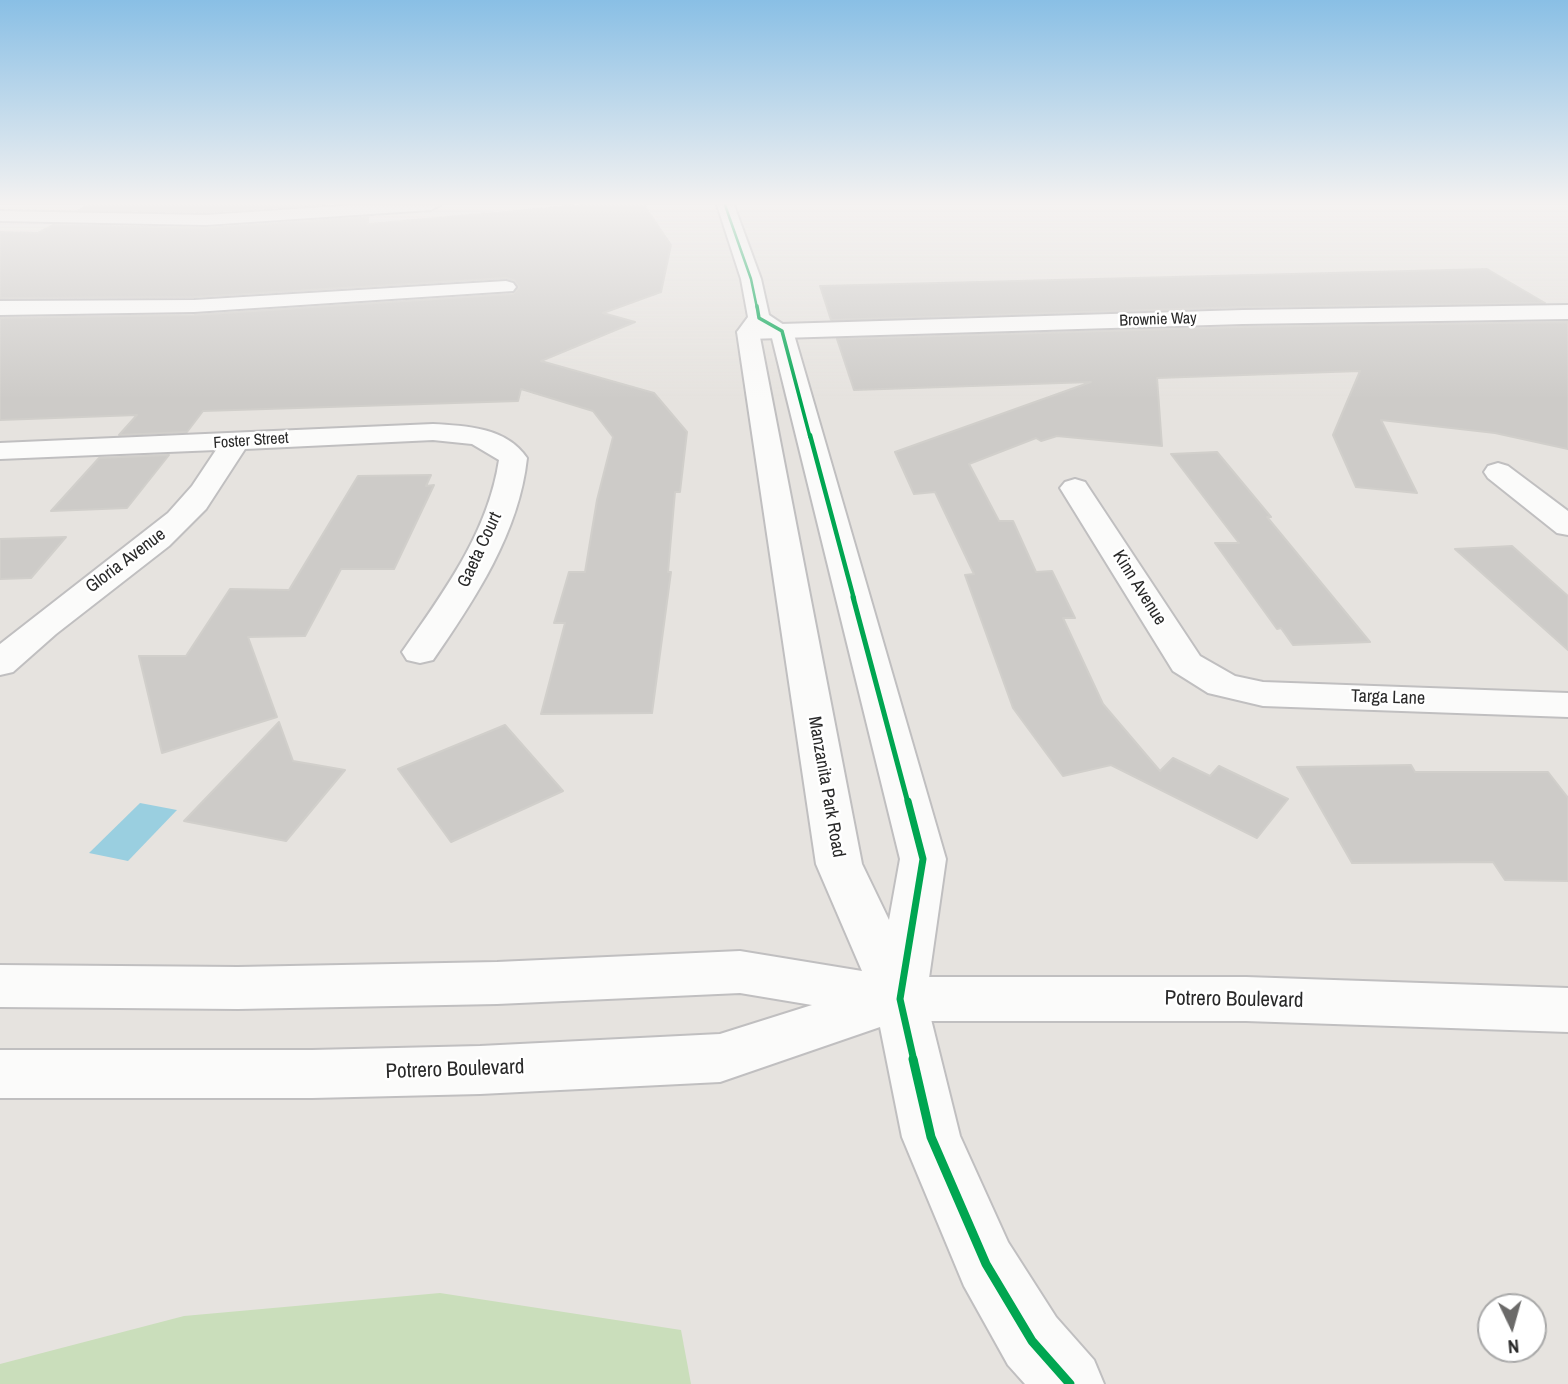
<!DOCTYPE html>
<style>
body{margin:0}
#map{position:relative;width:1568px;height:1384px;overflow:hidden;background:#e6e3df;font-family:"Archivo Narrow",sans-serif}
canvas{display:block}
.north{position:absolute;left:1477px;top:1293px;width:70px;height:70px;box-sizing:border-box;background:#fff;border:2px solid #a9a9a9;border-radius:50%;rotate:175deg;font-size:19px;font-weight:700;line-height:28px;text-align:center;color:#292929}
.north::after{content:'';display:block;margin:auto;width:24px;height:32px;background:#6b6a69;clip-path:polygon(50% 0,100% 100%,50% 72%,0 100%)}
</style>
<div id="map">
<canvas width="1568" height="1384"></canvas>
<div class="north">N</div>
</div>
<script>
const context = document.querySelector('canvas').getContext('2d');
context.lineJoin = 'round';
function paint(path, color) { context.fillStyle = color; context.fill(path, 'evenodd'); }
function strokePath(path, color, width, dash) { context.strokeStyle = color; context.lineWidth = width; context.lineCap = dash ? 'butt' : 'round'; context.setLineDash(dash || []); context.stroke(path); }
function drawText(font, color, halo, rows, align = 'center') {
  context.font = font + ' "Archivo Narrow",sans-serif'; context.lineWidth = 5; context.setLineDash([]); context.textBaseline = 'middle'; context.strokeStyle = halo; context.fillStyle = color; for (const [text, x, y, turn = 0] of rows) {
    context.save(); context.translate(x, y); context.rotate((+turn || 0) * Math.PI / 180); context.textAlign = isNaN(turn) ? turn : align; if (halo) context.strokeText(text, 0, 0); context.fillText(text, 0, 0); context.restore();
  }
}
paint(new Path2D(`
 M440,1293L681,1330L691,1384H0V1364L184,1316Z`), '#cadebb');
paint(new Path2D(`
 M140,803L177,810L128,861L89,853Z`), '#9acfe0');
const building = new Path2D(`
 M88,205H318L206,212L79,210Z
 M583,205H644L671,245L661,292L603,313L635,322L541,361L654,393L687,432L680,492H675L668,572H671L652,713L541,714L565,623H554L569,572H585L597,500L613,437L593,411L521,389L518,401L203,411L187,432L119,435L137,415L0,420V318L194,315L513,294L519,287L514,280L506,278L194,297L0,298V232L38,233L53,225L206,228L368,217V224Z
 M1487,269L1545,303L1243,307L831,320L820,286Z
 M1568,322V449L1495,433L1381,420L1417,493L1356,487L1333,435L1360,371L1157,378L1162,446L1057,436L1041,441L1036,438L969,464L999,521H1013L1036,572L1052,571L1075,618H1063L1103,704L1160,771L1173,758L1210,776L1219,766L1288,799L1257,838L1111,765L1063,776L1013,708L965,575L974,574L935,492L914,494L895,452L1091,382L854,390L837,339L1243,327Z
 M1217,452L1271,517H1267L1370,642L1293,645L1281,628L1277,629L1215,543H1239L1171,454Z
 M169,455L127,508L51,511L99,458Z
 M431,475L426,486L434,485L394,569H341L305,636L248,637L277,717L162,753L139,656H186L230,589L289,590L358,476Z
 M66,537L31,578L0,579V539Z
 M1512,546L1568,596V650L1455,549Z
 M279,722L293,761L345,770L286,841L184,821Z
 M505,725L563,791L451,842L398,769Z
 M1411,765L1415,772H1548L1568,798V881L1505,880L1493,862L1352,863L1297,767Z`);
paint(building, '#cdcbc8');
strokePath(building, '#d1cfcb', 2);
const minor = new Path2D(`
 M355,205H440L431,210L206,225L0,221V211L206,215Z
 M506,281L513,283L516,287L513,291L194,312L0,315V301L194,300Z
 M1568,305V319L1243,324L748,339L737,332L748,325L1243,310Z
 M433,424C467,426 506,427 527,458C519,533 475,599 433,660L420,663L407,660L402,652C443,593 488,533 499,460L472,444L433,440L245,449L206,509L169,546L56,634L13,672L0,675V644L168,513L192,486L216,450L0,459V443Z
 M1498,463L1508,466L1568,511V535L1557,533L1488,478L1484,472L1488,466Z
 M1075,479L1085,482L1200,656L1235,676L1263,682L1568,693V717L1263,706L1208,693L1173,671L1060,488L1065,482Z
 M900,977H1246L1568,988V1032L1246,1021H900L882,1014L874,999L882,984Z`);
const tertiary = new Path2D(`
 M717,205H734L761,279L769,315L793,331L946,859L926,999L960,1136L1008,1242L1056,1317L1094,1360L1104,1384H1025L1008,1365L964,1286L902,1137L880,1027L720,1082L480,1094L312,1098H0V1050H312L480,1046L720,1034L812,1005L740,993L497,1004L238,1009L0,1007V965L238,967L497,962L740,951L862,971L816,864L737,332L748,317L741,279ZM762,329L771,334L900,859L889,920L862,864L759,332Z`);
strokePath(minor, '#c0bfc0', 4);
strokePath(tertiary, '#c0bfc0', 4);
paint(minor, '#fbfbfa');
paint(tertiary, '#fbfbfa');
strokePath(new Path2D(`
 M725,205L751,279L757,308`), '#00a651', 2.5);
strokePath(new Path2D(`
 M757,306L759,318L782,331L810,437`), '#00a651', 3.5);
strokePath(new Path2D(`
 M810,435L854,599`), '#00a651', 4.5);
strokePath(new Path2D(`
 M853,597L908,803`), '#00a651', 5);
strokePath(new Path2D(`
 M908,801L923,859L900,999L914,1061`), '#00a651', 7);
strokePath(new Path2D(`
 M913,1059L931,1137L986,1264L1032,1341L1070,1384`), '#00a651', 9);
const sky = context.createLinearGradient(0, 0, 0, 399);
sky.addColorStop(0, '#89bfe5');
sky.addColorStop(0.51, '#f4f2f1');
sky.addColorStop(1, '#f4f2f100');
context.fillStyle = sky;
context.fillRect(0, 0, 1568, 399);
drawText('16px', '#292929', '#fff', [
 ["Brownie Way",1158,320,-2],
 ["Foster Street",251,441,-4]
]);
drawText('18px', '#292929', '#fff', [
 ["Gaeta Court",480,550,-65],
 ["Gloria Avenue",126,561,-37],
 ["Kinn Avenue",1139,588,58],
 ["Targa Lane",1388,698,2],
 ["Manzanita Park Road",826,787,80]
]);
drawText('21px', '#292929', '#fff', [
 ["Potrero Boulevard",1234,1000,1],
 ["Potrero Boulevard",455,1070,-2]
]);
</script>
